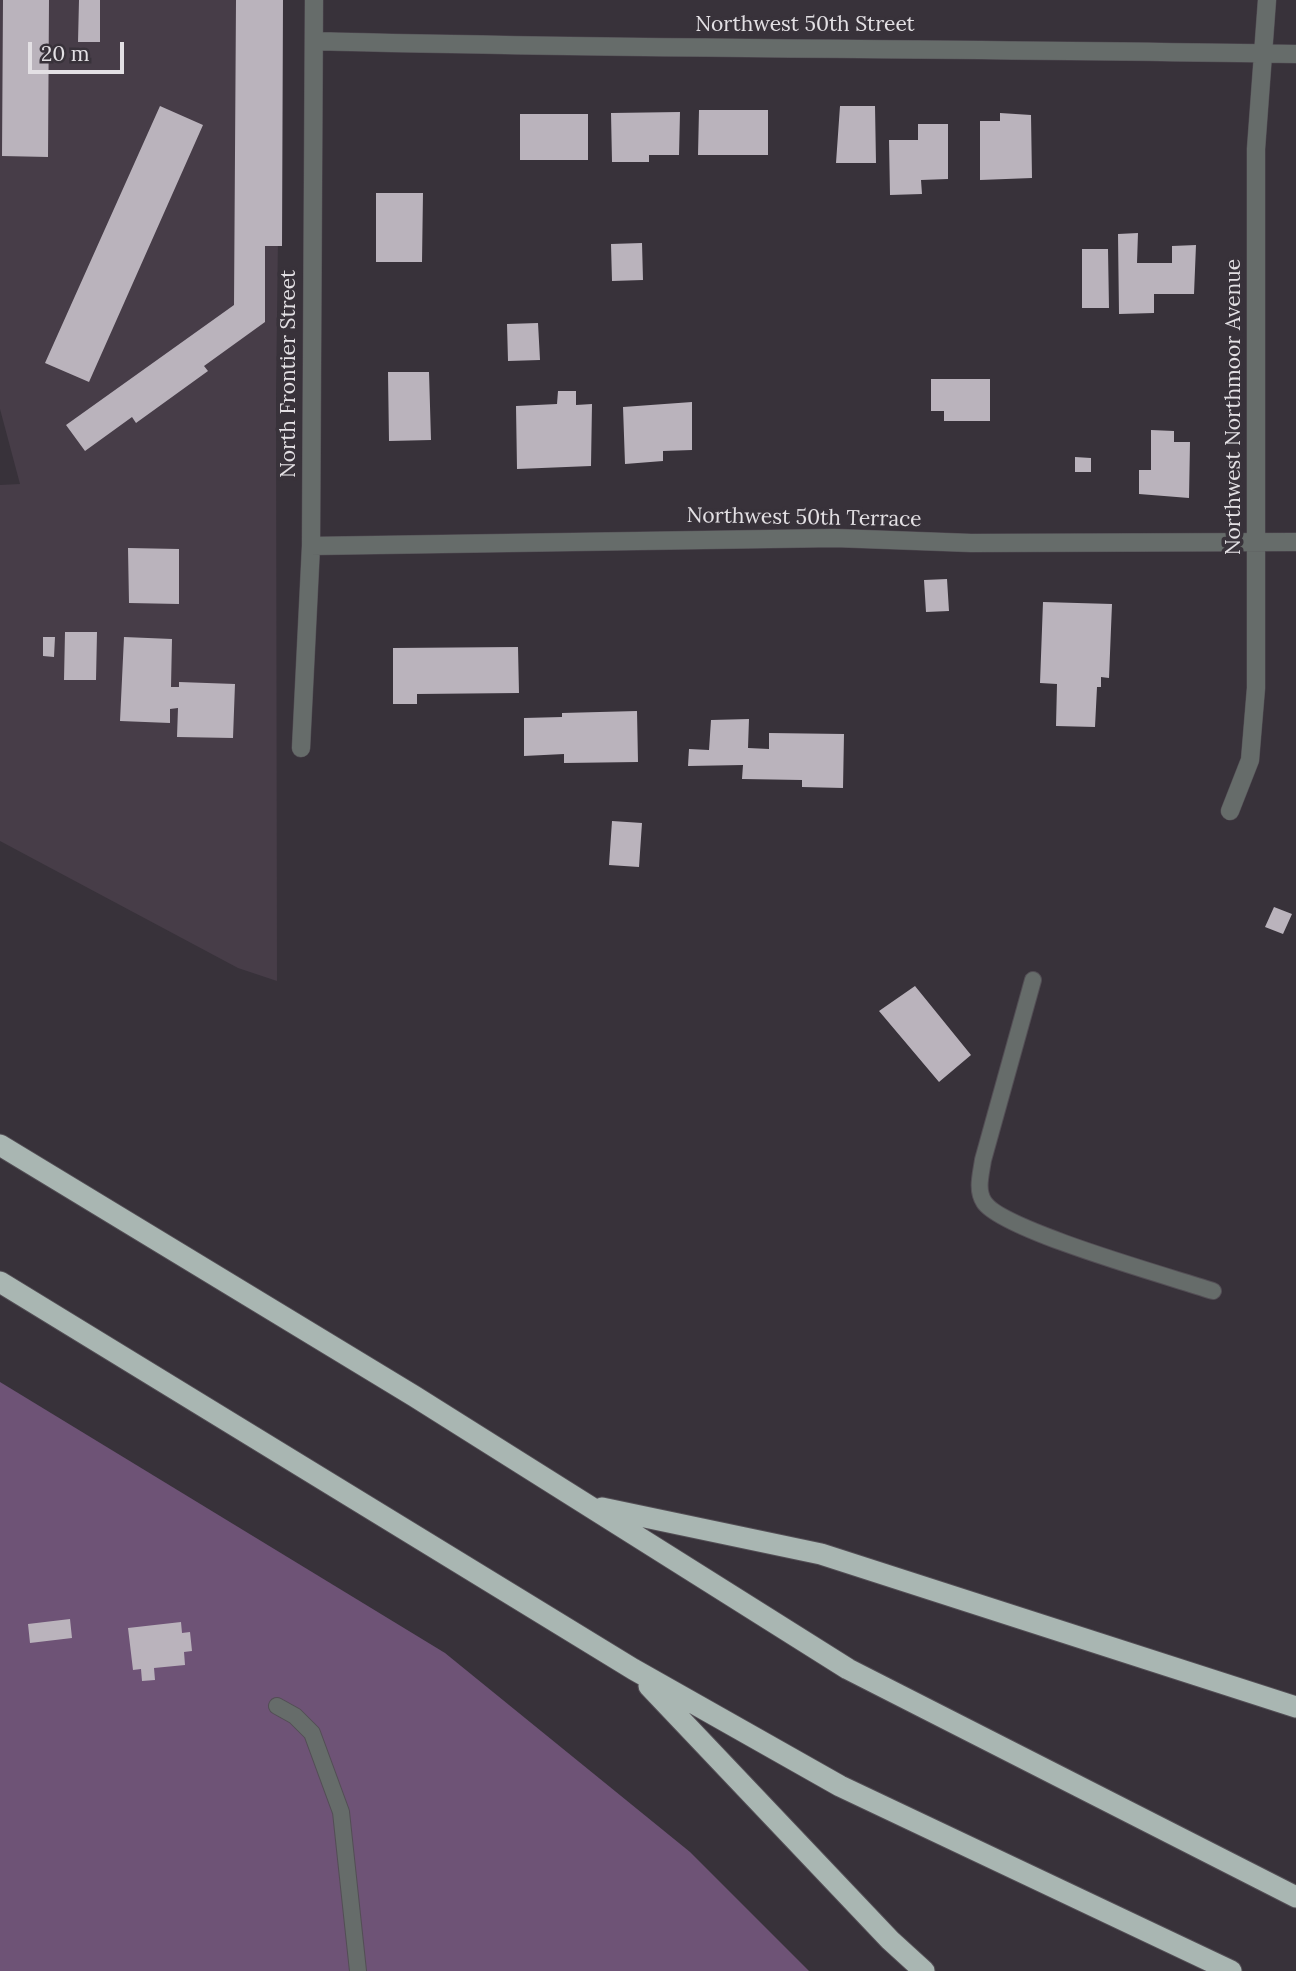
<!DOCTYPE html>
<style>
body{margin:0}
#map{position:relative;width:1296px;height:1971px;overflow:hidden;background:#38323a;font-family:Lora,serif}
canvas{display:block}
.scale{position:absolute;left:28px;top:42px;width:96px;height:32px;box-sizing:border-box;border:4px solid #e3e0e4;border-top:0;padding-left:9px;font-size:21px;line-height:24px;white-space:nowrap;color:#e3e0e4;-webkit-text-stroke:5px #38323a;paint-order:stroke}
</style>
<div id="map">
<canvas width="1296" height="1971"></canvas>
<div class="scale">20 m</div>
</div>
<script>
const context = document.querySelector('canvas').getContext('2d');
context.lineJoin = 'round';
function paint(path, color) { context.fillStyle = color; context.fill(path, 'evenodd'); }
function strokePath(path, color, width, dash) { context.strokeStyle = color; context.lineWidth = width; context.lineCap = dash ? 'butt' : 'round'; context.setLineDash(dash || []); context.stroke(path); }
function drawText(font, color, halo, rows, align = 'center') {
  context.font = font + ' Lora,serif'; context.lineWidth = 7; context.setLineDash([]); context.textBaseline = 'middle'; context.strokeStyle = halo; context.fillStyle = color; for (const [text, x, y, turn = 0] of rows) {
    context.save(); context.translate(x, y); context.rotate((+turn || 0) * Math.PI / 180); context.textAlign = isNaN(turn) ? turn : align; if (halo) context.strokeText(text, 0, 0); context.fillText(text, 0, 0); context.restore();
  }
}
paint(new Path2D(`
 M0,0H281L276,395L277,981L238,968L0,841V485L20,484L0,409Z`), '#473d48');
paint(new Path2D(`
 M0,1382L445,1653L690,1852L809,1971H0Z`), '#6e5376');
paint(new Path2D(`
 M3,0H49L48,157L2,156Z
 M79,0H100V42H78Z
 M236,0H283L282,246H265V322L204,366L208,371L136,423L132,417L85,451L66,425L234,305Z
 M160,106L203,125L89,382L45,363Z
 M840,106H875L876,163H836Z
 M699,110H768V155H698Z
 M680,112L679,155H649V162H612L611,113Z
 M1000,113L1031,115L1032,178L980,180V121H1000Z
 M520,114H588V160H520Z
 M918,124H948V179L921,180L922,194L890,195L889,140H918Z
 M376,193H423L422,262H376Z
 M1138,233L1137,263H1172V246L1196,245L1194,294H1154V313L1119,314L1118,234Z
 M642,243L643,280L612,281L611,244Z
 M1082,249H1108L1109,308H1082Z
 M538,323L540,360L508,361L507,324Z
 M388,372H429L431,440L389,441Z
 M931,379H990V421H944V411H931Z
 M558,391H576V405L592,404L591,466L517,469L516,406L557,404Z
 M692,402V450L663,451V461L625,464L623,407Z
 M1151,430L1174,431V442H1190L1189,498L1139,494V470H1151Z
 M1075,457L1091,458V472H1075Z
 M128,548L179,549V604L129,603Z
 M947,579L949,611L926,612L924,580Z
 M1043,602L1112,604L1109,678L1101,677V687H1097L1095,727L1056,726L1057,684L1040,683Z
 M65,632H97L96,680H64Z
 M43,637H55L54,657L43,656Z
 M124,637L172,639L171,687H179V682L235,684L233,738L177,737L178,708L170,709V723L120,721Z
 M518,647L519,693L417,694V704H393V648Z
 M637,711L638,762L564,763V754L524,756V718L562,717V713Z
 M749,719L748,748L769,749V733L844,734L843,788L802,787V780L742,779L743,765L688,766L689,749L709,750L711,720Z
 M612,821L642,823L639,867L609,865Z
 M1274,907L1292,914L1283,934L1265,927Z
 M915,986L971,1055L939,1082L879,1011Z
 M70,1619L72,1638L30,1643L28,1624Z
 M181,1622L182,1633L190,1632L192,1651L184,1652L185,1665L154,1668L155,1680L142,1681L141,1669L133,1670L128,1628Z`), '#bab3bc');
const lane = new Path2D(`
 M1033,980L983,1160C981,1174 976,1190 984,1202C1001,1230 1174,1278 1213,1291
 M277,1706L295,1716L312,1733L341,1812L358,1971`);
const street = new Path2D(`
 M314,41C641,50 969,48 1296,54
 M311,546L835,538L971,543L1296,542
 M301,748L311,546L314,0
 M1230,811L1250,760L1256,688V149L1267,0`);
const highway = new Path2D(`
 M0,1145L414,1396L848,1669L1296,1897
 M0,1282L633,1669L840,1786L1231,1971
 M602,1508L821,1554L1296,1707
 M649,1686L890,1940L924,1971`);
strokePath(lane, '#534e55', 18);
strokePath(street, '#534e55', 19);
strokePath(highway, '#534e55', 23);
strokePath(lane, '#666c6a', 16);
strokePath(street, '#666c6a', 18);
strokePath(highway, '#a9b6b2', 21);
drawText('21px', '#e3e0e4', '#38323a', [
 ["Northwest 50th Street",805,25],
 ["North Frontier Street",289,374,-90],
 ["Northwest Northmoor Avenue",1234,407,-90],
 ["Northwest 50th Terrace",804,518,1]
]);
</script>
